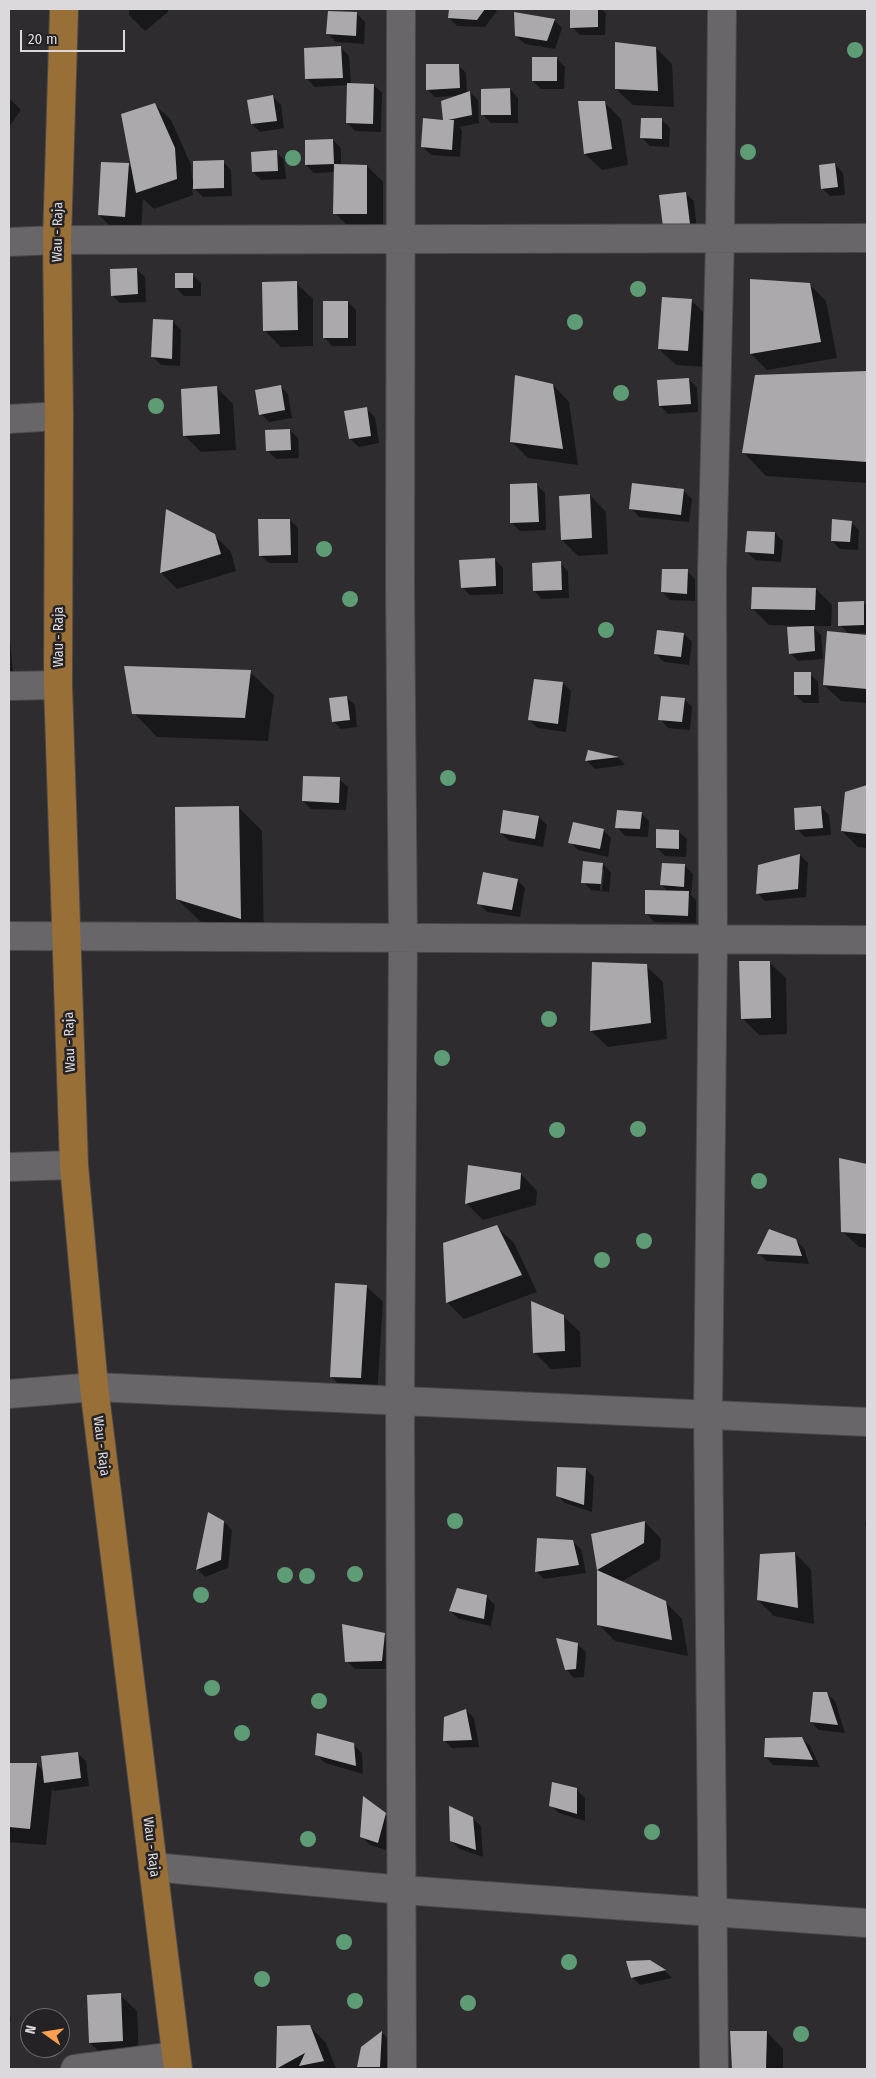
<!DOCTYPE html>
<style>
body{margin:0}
#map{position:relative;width:876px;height:2078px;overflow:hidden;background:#2e2c2f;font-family:"Fira Sans Condensed",sans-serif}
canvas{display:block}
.frame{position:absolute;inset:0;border:10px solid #dbd9db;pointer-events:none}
.north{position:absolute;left:20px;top:2008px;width:50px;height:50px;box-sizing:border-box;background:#252225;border:1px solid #6e6b6e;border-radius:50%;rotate:283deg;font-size:14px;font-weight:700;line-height:20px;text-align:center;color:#dbd9db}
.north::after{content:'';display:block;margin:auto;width:18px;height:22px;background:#fc9e52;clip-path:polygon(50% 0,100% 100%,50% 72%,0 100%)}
.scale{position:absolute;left:20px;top:30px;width:105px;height:22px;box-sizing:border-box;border:2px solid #dbd9db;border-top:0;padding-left:6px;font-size:15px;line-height:18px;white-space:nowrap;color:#dbd9db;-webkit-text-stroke:4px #252225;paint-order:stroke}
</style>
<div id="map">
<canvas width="876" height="2078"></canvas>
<div class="frame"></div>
<div class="north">N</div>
<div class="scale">20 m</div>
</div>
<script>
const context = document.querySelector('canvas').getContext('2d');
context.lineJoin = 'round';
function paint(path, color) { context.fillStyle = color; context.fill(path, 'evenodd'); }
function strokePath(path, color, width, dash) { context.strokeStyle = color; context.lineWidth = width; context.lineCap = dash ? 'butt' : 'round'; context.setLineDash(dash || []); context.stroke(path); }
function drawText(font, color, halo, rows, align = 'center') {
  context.font = font + ' "Fira Sans Condensed",sans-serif'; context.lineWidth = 5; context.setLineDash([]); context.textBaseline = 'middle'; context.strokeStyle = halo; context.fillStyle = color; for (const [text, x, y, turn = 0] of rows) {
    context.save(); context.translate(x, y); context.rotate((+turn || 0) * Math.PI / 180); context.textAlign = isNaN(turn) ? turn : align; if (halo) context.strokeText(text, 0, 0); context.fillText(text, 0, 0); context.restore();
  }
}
paint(new Path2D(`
 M129,9H168V12L145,31L129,15Z
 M450,9H494L497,11L485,27L457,26L449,18Z
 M572,9H601L606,13L605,35H580L572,27Z
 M357,14L365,22L364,44L336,42L328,34Z
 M554,20L562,28L555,49L525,44L516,36Z
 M341,48L349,56L351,84L374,85L382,93L381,132L355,131L347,123L348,85L315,87L306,78Z
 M656,48L672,64L674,107L633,105L616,89Z
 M556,58L565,67L564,89H541L533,81Z
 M458,65L466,73L467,93L470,92L478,100L479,123L459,127L462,130L460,157L431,155L423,147L444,121L455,96L435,97L427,89Z
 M510,89L518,98V123H491L483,115Z
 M273,97L281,105L284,128L260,132L252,124Z
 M9,98L21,110L9,127Z
 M604,102L621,119L628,165L602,170L585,154Z
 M154,104L171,120L191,165L192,179L223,162L231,170L232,196L203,197L192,186L193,195L154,209L143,199L141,233L115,231L99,215L128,165L133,169Z
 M662,120L670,128L669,147L650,146L642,138Z
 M333,140L341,148V166H367L383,182V230L351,229L335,213V172L314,173L306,165Z
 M276,152L284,160L286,179L261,180L253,172Z
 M835,164L843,173L845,195L830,196L822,188Z
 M685,193L694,201L697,232L673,235Z
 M136,269L145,277L146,302L120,303L112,295Z
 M192,275L201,283V296H184L176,288Z
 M752,281L809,284L826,301L837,358L767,370L751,354Z
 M296,283L313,299V346L281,347L264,330Z
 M692,301L708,317L704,367L676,365L659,349Z
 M348,302L356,310V346H332L324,337Z
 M173,321L181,330L180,366L161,365L153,357Z
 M867,373V483L766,476L743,452L756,376Z
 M688,379L697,387L698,412L668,414L660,406Z
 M553,385L569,402L578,465L528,458L512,442Z
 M280,386L288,394L292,418L269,422L261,414Z
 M217,388L233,404L236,450L201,452L185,436Z
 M366,408L375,417L379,443L359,447L350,439L346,412Z
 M290,430L298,438L299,458L276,459L268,451Z
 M537,485L545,493L546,530L520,531L512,523Z
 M684,491L692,499L689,522L639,517L631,508Z
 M590,495L606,512L608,554L578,556L562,540Z
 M290,520L298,528V563H269L260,555Z
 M851,522L859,530L858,550L840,549L832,541Z
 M775,533L783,541L781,562L755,560L747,552Z
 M214,535L231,552L236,571L177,589L161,573Z
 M495,560L503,568V594L470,595L462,587Z
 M560,563L568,571L569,598L542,599L534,591Z
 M687,571L695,579V601L670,600L662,592Z
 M816,589L832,605L831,626H812L821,635L823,659L798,661L790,653L806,626L769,625L753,609Z
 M863,602L867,606V633H854V635L867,636V703L841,701L824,685L849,634L840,625Z
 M9,629L13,673H9Z
 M684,634L692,642L689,665L664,662L656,654Z
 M250,672L274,695L268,741L157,737L134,713Z
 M810,674L818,682L819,703H804L795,695Z
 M563,683L571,691L566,732L538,728L529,720Z
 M346,697L355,705L357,727L341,729L333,721Z
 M684,699L692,707L690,730L668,728L660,719Z
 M589,751L619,758L625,765L595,769L587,761Z
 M339,779L348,787L346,810L311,809L303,801Z
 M867,786V848L858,847L842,831L846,793Z
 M238,807L262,831L264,942L201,922L177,899Z
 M821,807L829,815L831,835L805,837L797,829Z
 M504,811L539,817L547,825L543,847L509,841L501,833Z
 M641,813L649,821L648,837L625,836L617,827Z
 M603,830L611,838L608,857L578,850L570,842Z
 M678,831L687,839L686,857L665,856L657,848Z
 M800,855L808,863L806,897L765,901L757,893Z
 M603,864L611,873L609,892L591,890L583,882ZM601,870H604L602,891L600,890Z
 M685,866L693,874L691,895L696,900V923L654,922L646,913L668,891L661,885Z
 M517,880L525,888L520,917L487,912L479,903Z
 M769,962L786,978L787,1034L759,1035L742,1018Z
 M646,966L663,982L667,1039L608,1047L591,1031Z
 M840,1159L867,1166V1248L859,1247L842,1231Z
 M470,1167L521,1174L537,1191L536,1205L483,1220L467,1204Z
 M497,1227L514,1243L537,1292L464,1319L447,1302Z
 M795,1240L804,1248L809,1264L767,1261L759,1254Z
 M366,1286L383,1302L377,1394L348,1393L331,1376Z
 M563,1316L580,1332L581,1367L551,1369L534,1352Z
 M585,1469L594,1477L592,1512L565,1503L557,1495Z
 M867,1515V1528L865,1526Z
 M224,1522L232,1530L228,1568L205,1577L197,1569Z
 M645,1522L661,1539L660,1559L621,1582L665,1602L682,1619L688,1656L615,1641L598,1624V1569L592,1535Z
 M572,1541L581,1549L586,1573L544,1579L536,1571Z
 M795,1553L811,1570L814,1624L774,1616L758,1600Z
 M487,1597L495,1605L491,1626L459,1619L450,1611Z
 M384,1634L392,1642L390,1669H355L347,1661Z
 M577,1644L586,1652L584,1677L574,1678L566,1669Z
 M826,1693L835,1701L845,1733L819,1730L811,1722Z
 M466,1710L474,1718L479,1747L452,1748L444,1740Z
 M802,1738L810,1746L820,1767L773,1765L765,1756Z
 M353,1744L362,1753L363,1774L325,1763L317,1755Z
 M77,1753L86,1761L89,1786L54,1791L52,1789L46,1845L9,1842V1764H37L44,1772Z
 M576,1789L585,1798V1821L559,1813L550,1805Z
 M385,1814L394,1823L386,1850L370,1845L362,1837Z
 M472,1818L481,1826L483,1857L460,1849L451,1841Z
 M650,1961L665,1971L672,1978L640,1985L632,1977Z
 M120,1995L137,2011L139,2057L107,2059L90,2043Z
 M9,2009L11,2021H9Z
 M309,2026L326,2043L336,2069H278V2027Z
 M731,2032H767L783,2049V2069H733Z
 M382,2033L390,2040L388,2069H361L358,2066L363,2048Z`), '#0007');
paint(new Path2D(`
 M449,9H485L477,20L448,18Z
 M570,9H598V27L570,28Z
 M328,11L357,12L356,36L326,34Z
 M514,12L555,19L547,41L515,36Z
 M615,42L656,47L658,91L615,89Z
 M341,46L343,78L305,79L304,48Z
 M532,57H557V81H532Z
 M426,64H459L460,88L426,90Z
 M347,83L374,84L373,124L346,123Z
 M510,88L511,115H481V89Z
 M470,91L472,115L448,120H454L452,150L421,147L423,118L443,120L441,101Z
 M273,95L277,121L251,124L247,100Z
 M578,101H605L612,149L584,154Z
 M155,103L175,148L177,179L136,193L121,114Z
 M641,118H662V139L640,138Z
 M333,139L334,164L305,165V140Z
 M277,150L278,171L252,172L251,152Z
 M224,160V188L193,189V161Z
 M101,162L129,163L125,217L98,215Z
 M835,163L838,187L821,189L819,165Z
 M334,164L367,165V214H333Z
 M686,192L690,224L663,227L659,195Z
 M137,268L138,294L111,296L110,269Z
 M175,273H193V288H175Z
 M750,279L810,283L821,342L750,354Z
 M297,281L298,330L263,331L262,282Z
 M662,297L692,299L688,351L658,349Z
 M323,301H348V338H323Z
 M153,319L173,320L172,359L151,357Z
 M867,371V462L742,453L755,375Z
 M515,375L553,384L563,449L510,442Z
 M689,378L691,404L659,406L657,380Z
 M281,385L285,410L259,415L255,390Z
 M217,386L220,434L183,436L181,389Z
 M367,407L371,436L349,439L344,411Z
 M290,429L291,450L266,451L265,430Z
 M537,483L539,522L510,523V484Z
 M632,483L684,489L681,515L629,509Z
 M590,494L592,538L561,540L559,496Z
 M166,509L215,534L221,554L160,573Z
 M258,519H290L291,555L259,556Z
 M832,519L852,521L850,542L831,541Z
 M747,531L775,532L774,554L745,552Z
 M495,558L496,586L461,588L459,560Z
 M561,561L562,590L533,591L532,563Z
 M662,569H688L687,594L661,592Z
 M752,587L816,588L815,610L751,609Z
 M864,601V625L838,626V602Z
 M814,626L815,651L789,654L787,627Z
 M657,630L684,633L681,657L654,654Z
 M827,631L867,635V689L823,685Z
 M124,666L251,670L245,718L132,714Z
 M794,672H811V695H794Z
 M534,679L563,682L558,724L528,720Z
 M347,696L350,720L332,722L329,698Z
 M661,696L685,698L682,722L658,720Z
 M588,750L619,757L585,761Z
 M303,776L340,777L339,803L302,801Z
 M867,785V834L841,831L845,792Z
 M239,806L241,919L176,899L175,807Z
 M821,806L823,828L795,830L794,808Z
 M503,810L539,816L535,839L500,833Z
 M617,810L642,812L640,829L615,828Z
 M573,822L604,829L600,849L568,843Z
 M656,829L679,830V849L656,848Z
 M800,854L798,889L756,894L758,865Z
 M583,861L603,863L601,884L581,883Z
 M662,863L685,864L684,887L660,885Z
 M483,872L518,879L512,910L477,904Z
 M645,890L689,891L688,916L645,914Z
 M739,961H770L771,1018L741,1019Z
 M592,962L647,964L651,1023L590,1031Z
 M839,1158L867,1164V1234L841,1232Z
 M468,1165L521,1173L520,1189L465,1204Z
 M497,1225L522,1275L446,1303L443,1243Z
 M769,1229L796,1239L802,1256L757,1254Z
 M335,1283L367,1285L361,1378L330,1377Z
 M531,1301L564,1315L565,1351L533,1353Z
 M557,1467L586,1468L584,1505L556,1496Z
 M208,1512L224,1521L221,1560L196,1570Z
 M645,1521L644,1543L597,1570L591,1534Z
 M537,1538L573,1540L579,1565L535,1572Z
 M795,1552L798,1608L757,1600L760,1554Z
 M597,1570L666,1601L672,1640L597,1625Z
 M457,1588L487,1595L484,1619L449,1611Z
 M342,1624L385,1633L382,1661L345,1662Z
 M556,1638L578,1643L576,1669L565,1670Z
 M813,1692H827L838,1725L810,1722Z
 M466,1709L472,1740L443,1741L444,1717Z
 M317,1733L354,1743L356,1766L315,1755Z
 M802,1737L813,1760L764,1757L765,1738Z
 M78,1752L81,1778L44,1783L41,1756Z
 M9,1763H37L30,1829L9,1827Z
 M552,1782L577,1788V1814L549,1806Z
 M363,1796L386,1813L378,1843L360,1837Z
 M449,1806L473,1817L476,1850L450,1841Z
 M650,1960L666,1970L631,1978L626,1961Z
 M121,1993L123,2041L89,2043L87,1995Z
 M310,2025L324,2061L299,2066L305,2053L276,2069L277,2026Z
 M382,2031L380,2067H357L361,2047Z
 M730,2031H767L766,2069H732Z`), '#aca9ad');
const minor = new Path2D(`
 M401,9L400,586L403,938L400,1400L402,2069
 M9,242L57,240L867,238
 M9,419L59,416
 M9,686L58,685
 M9,936L867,940
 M9,1167L74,1165
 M9,1394L94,1387L867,1422
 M153,1867L403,1890L867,1923
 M75,2069L176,2056
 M714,2069L708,1413L713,939L712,572L720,238L722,9`);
const primary = new Path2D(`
 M64,9L57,240L59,416L58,685L74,1165L94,1387L178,2069`);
strokePath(minor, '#4a474a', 30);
strokePath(primary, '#4a474a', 30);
strokePath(minor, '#696669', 28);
strokePath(primary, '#986f36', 28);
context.fillStyle = '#5d9c75';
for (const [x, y] of [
 [855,50],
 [748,152],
 [293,158],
 [638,289],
 [575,322],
 [621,393],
 [156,406],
 [324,549],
 [350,599],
 [606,630],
 [448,778],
 [549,1019],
 [442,1058],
 [638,1129],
 [557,1130],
 [759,1181],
 [644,1241],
 [602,1260],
 [455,1521],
 [355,1574],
 [285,1575],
 [307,1576],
 [201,1595],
 [212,1688],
 [319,1701],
 [242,1733],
 [652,1832],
 [308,1839],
 [344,1942],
 [569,1962],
 [262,1979],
 [355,2001],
 [468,2003],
 [801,2034]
]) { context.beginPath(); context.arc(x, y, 8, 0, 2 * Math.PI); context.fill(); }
drawText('14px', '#dbd9db', '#252225', [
 ["Wau - Raja",58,232,-89],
 ["Wau - Raja",59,637,-90],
 ["Wau - Raja",70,1042,-92],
 ["Wau - Raja",101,1446,83],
 ["Wau - Raja",151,1847,83]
]);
</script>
